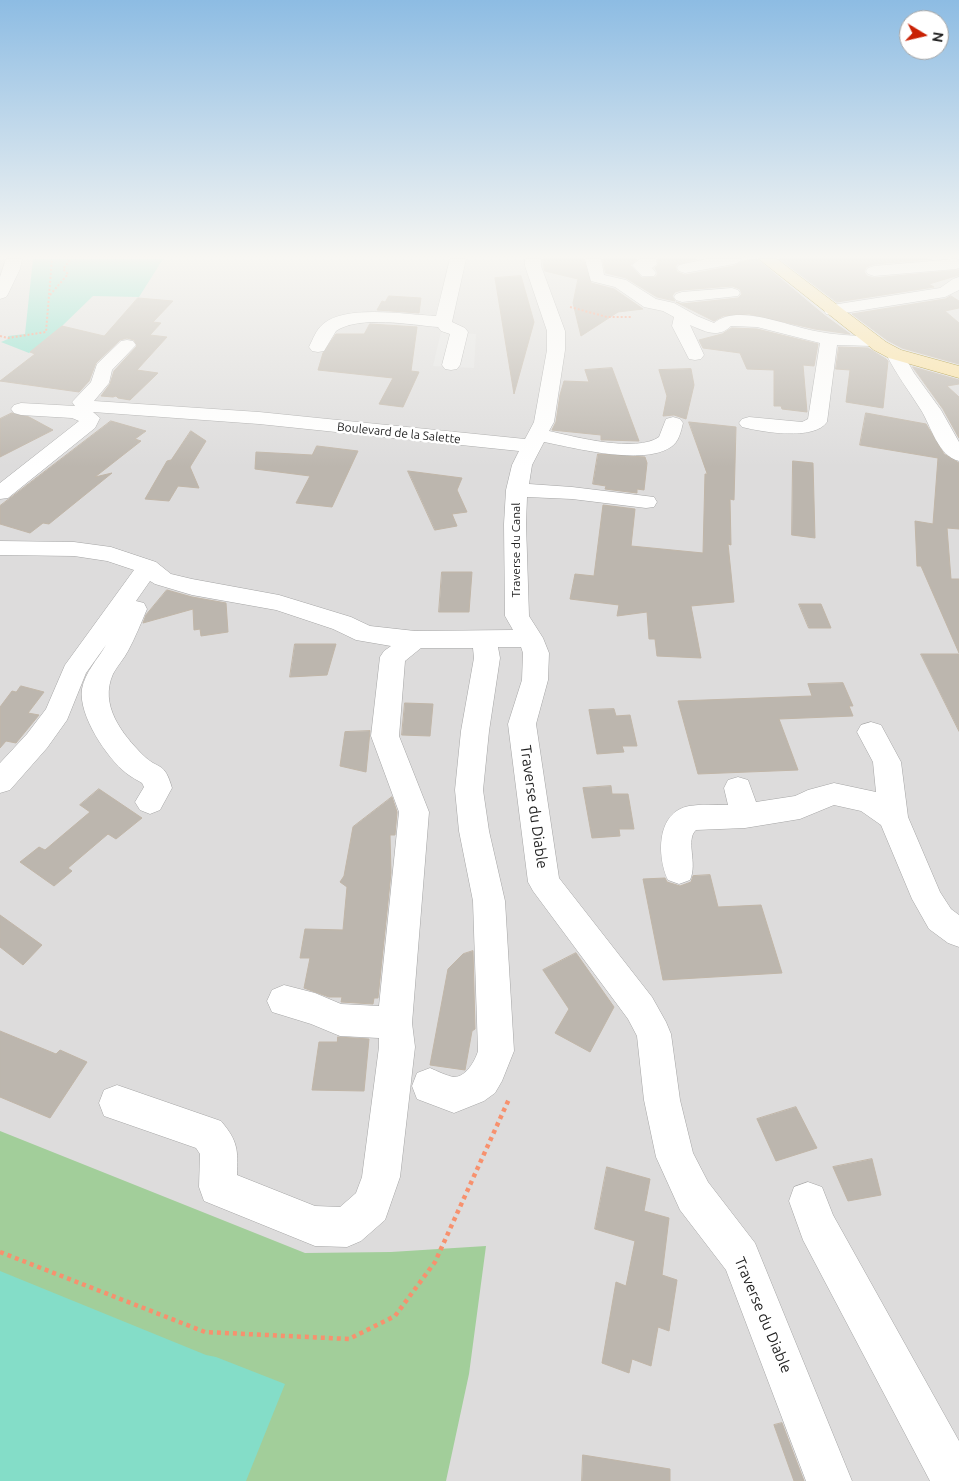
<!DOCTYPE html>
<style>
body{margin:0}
#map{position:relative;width:959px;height:1481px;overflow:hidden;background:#efede5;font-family:Ubuntu,sans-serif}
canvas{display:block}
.north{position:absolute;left:899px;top:10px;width:50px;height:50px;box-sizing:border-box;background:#fff;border:1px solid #a5a5a5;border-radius:50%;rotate:99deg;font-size:14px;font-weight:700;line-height:20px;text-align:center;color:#1f1f1f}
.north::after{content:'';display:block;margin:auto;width:18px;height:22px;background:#c92104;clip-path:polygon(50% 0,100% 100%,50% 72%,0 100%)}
</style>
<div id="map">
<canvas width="959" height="1481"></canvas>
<div class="north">N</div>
</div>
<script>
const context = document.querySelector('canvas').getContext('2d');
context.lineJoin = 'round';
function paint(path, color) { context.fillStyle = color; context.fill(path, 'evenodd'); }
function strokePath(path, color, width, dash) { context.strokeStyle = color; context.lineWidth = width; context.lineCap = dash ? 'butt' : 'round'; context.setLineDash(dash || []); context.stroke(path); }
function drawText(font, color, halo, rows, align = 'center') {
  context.font = font + ' Ubuntu,sans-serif'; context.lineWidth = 5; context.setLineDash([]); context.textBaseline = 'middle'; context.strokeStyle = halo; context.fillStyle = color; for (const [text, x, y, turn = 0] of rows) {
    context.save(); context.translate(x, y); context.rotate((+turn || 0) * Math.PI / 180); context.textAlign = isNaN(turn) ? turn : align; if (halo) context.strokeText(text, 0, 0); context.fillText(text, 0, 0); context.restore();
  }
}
paint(new Path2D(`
 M0,259H959V1481H0Z`), '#dddcdc');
paint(new Path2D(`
 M0,1131L305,1253L391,1252L486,1246L469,1374L446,1481H0Z`), '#a2ce9a');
paint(new Path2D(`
 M33,259H163L139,297L93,296L62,326L29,353L1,342L8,339V336L25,334Z
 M0,1271L206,1355L216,1357L285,1384L246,1481H0Z`), '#84ddc8');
paint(new Path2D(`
 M441,332L476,334L474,368L433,366Z`), '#e3e3e3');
const building = new Path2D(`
 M543,259H583L591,283L614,289L643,309L618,312L581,336L573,303L578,279L545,271Z
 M603,259H637L630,265L642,278L656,277L658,273L655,268L658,265V259H697L677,264L675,267L677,272L685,275L734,266L743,261L757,259L824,315L850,334L815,329L749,314L723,316L714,321L676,302L682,304L738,298L742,294L740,289L732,286L682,290L675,292L672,296L675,301L657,297L626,278L606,273Z
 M780,259H932L874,264L866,267L864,272L867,276L874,278L959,270V275L929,284L934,287L837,302Z
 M521,276L534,322L514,394L495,278Z
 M389,296L421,298L419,313L377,310L382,301L385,302Z
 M951,296L959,301V308L945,311L959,323V364L902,348L887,340L852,314L945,299Z
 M138,298L173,301L153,322L161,323L150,335L167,337L137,370L158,373L130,400L118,398L116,396L113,397L101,396L110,384L114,371L137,346L134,340L127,338L120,340L96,363L89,381L79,392L0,381L35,354L30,352L62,326L104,336Z
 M370,324L417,327L411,371L419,372L403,407L379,404L393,378L318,370L323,353L336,334H364Z
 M732,328L757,329L818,344L814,366L803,365L807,412L782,409L781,406H774V370L747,369L740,353L703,348L699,340L722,334Z
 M839,347L868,348L886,359L888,361L883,408L846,402L850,370L836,369Z
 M913,367L959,380V384L947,386L959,397V438L943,409Z
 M612,368L639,441L606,440H601V435L552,430L556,422L560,395L564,381L589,382L585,370Z
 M691,369L694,385L686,419L674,415L663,416L667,396L659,370Z
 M12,413L29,417L53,430L0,457V419Z
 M866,413L926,424L944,454L959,463V529L947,528L951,579H959V653L921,566H917L915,521L933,524L938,458L860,445Z
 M111,421L146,431L135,439L141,441L95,477L112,473L49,524L43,523L30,533L0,524V506Z
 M689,422L736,427L734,500L730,499L731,545L728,544L734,602L691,606L701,658L657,656L655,639H649L647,612L617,616L619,605L570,599L575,574L594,576L603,505L635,509L631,546L703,553L705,474H707Z
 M191,431L206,441L190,467L199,488L178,486L169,501L145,499L167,461L171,460Z
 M317,446L358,451L332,507L296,503L310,476L255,469L256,452L312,455Z
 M598,454L645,457L647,463L644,490L637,489V493L605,489L606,486L593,484Z
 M793,461L813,463L815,538L792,535Z
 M408,471L462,478L457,490L467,512L452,514L457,526L435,530Z
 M442,572H472L469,612H439Z
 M167,590L192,597L226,603L228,632L201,636L200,629L194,630L193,609L143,623L146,615Z
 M799,604H821L831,628H809Z
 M295,644H336L327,675L290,677Z
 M921,654H959V731Z
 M843,683L853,706H849L853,716L779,719L798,770L698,774L678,701L812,696L808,684Z
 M21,686L44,692L28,713L39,715L16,743L6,741L0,748V707L12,691L16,692Z
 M405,703L433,704L430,736L402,735Z
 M614,709L616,716L630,715L637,746H622L624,752L597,754L589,710Z
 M370,731L366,772L340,766L345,732Z
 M611,786L612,794H628L634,829H619L620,836L592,838L583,788Z
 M99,789L142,818L116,839L108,834L68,868L72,871L54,886L20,862L39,847L45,850L90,812L80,805Z
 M392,797L397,812L395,835H390L391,873L378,998H374L373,1004L341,1002L342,997H329L304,988L310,958H300L305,929L343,930L347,887L340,882L344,876L353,827Z
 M710,875L718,907L761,905L782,973L663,980L643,879L665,878L667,882L680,886L691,882L693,876Z
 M0,915L42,945L23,965L0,947Z
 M473,951L475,1029L472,1031L465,1070L430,1065L448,969L463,954Z
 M576,953L614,1007L590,1052L555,1033L569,1009L543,970Z
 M0,1031L56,1054L60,1050L87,1062L50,1118L0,1097Z
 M338,1037L369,1039L364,1091L312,1090L319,1042H337Z
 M796,1107L817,1148L776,1161L757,1119Z
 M872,1159L881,1195L848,1201L833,1167Z
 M607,1167L650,1179L644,1211L669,1218L662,1275L677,1280L669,1331L658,1327L651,1366L632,1359L629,1373L602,1363L616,1282L626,1286L635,1241L595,1229Z
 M782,1423L804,1481H794L774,1425Z
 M583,1455L670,1469V1481H582Z`);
paint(building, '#bcb6ae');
strokePath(building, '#c1b6a8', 1);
const minor = new Path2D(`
 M6,259H22L20,269L8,294L6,297L0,299V277Z
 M450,259H466L452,322L465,328L468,332L460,365L457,369L451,370L445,369L442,365L450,334L441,331L438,327C410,325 360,315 336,331L324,351L318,352L312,351L309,347C313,339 316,330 323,324C347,304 407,315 436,316Z
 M525,259H541V266L565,331V350L554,422L549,431C576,437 636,453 659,437L666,419L673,417L680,419L683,423C681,431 679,442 671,447C643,466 575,448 544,442L532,465L529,484L572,487L646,496L654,497L657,502L654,507L646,508L572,499L527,497L526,524L529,616L543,638L549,653L548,680L536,724L559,878L652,997L666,1022L671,1034L680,1100L693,1153L708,1182L755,1243L852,1481H806L726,1270L680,1210L656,1157L644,1100L637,1036L628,1019L533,891L528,882L508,724L522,680L523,653L521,647H498L500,658L489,731L483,790L489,831L505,901L514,1051L502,1081L495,1093L484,1101L454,1113L417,1099L412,1086L417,1073L430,1068C437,1071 447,1076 454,1077C466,1077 475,1061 478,1051L473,901L459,831L455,790L461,731L474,658L473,648H421L405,661L399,736L429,812L412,1023L415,1047L400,1177L385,1220L361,1241L347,1247L315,1246L204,1201L199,1187L200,1154L196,1148L104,1116L99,1103L104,1090L117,1085L221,1121C238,1141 238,1150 237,1175L315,1206L340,1207L356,1193L362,1177L379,1047V1038L340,1036L311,1024L272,1012L267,1001L272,990L284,985L315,993L341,1004L379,1006L399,812L371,736L380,657L384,651L391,646L356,640L333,629L276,610L192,595L155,584L150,581L136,601L144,603L147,609C141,623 135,638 128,651C124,659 117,666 113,674C99,705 122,734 143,755C159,771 164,760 172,788L160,810L150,814L140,810L135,802L144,787L142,783C137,780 131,777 126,773C107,758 78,715 82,689C85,672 98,659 106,645L86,673L67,720L47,748L10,790L0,793V763L27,734L46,709L65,665L134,570L107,561L74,556L0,555V541L74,542L111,547L156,562L171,574L192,579L279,595L351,617L370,626L415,631L513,630L505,616L504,524L506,490L512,465L519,451L259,424L93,412L100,418L95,428L8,498L0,499V483L79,421L72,418L21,415L14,413L11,409L14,405L21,403L75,406L72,402L91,382L97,364L121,341L127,340L133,341L136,345L112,370L109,383L94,401L259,412L525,439L534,422L547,350V331L525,266Z
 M585,259H601L604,275L626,280L656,299L674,303L697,316L714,323C737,303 788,326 815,331C834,335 854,336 873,336L879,337L882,341L879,345L873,346L837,345L827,422C814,441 762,432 742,427L739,423L742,419L749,417L802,422L808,419L820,343L757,327L731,326C718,339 704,331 690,325L704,355L701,359L695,360L689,359L672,326L674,317L663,311L644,307L615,287L591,281Z
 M640,259H656L657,264L652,268L656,273L654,276H642L632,265Z
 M707,259H742L739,262L734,264L685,273L679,271L677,268L679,265Z
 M956,259L959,260V268L956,269L874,276L868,274L866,271L868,268L874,266Z
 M959,277V290L945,297L832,315L826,314L824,310L826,306L832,305L940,288L953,279Z
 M732,288L738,290L740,293L738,296L682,302L676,300L674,297L676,294L682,292Z
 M895,349L901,350L914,373L941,410L959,442V461C938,456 931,426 921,410C909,391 896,374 886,354L889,350Z
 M871,722L881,725L901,762L908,817L940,892L951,909L959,915V947L948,943L929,929L912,899L881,825L861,811L834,805L800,819L745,828L696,830C685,840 698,863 690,880L679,884L668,880C657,857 656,812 689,806C701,804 715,805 728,805L724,788L728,780L738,777L748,780L756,802L795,796L808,790L834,783L876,792L873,762L857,732L861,725Z
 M808,1182L822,1187L833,1215L959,1441V1481H930L803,1240L789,1201L794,1187Z`);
const major = new Path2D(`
 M759,259H777L886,342L901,350L959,366V378L889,358L874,350Z`);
strokePath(minor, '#a6a6a6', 1);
strokePath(major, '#967b03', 1);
strokePath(new Path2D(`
 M50,295L68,274L63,269L71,259
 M570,307L607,317H632
 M0,336L8,338L46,332L52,259`), '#f7916e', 2, [2, 2]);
strokePath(new Path2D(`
 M0,1252L205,1332L349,1339L395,1316L435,1262L509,1099`), '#f7916e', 4.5, [4, 4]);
paint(minor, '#fff');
paint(major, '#fae09f');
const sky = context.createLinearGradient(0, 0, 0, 467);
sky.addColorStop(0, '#8dbce3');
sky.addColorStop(0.55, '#f8f7f3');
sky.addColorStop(1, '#f8f7f300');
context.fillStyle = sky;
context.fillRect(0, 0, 959, 467);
drawText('12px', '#1f1f1f', '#fff', [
 ["Boulevard de la Salette",399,433,6],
 ["Traverse du Canal",516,550,-90]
]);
drawText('15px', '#1f1f1f', '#fff', [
 ["Traverse du Diable",534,807,82],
 ["Traverse du Diable",763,1315,67]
]);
</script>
